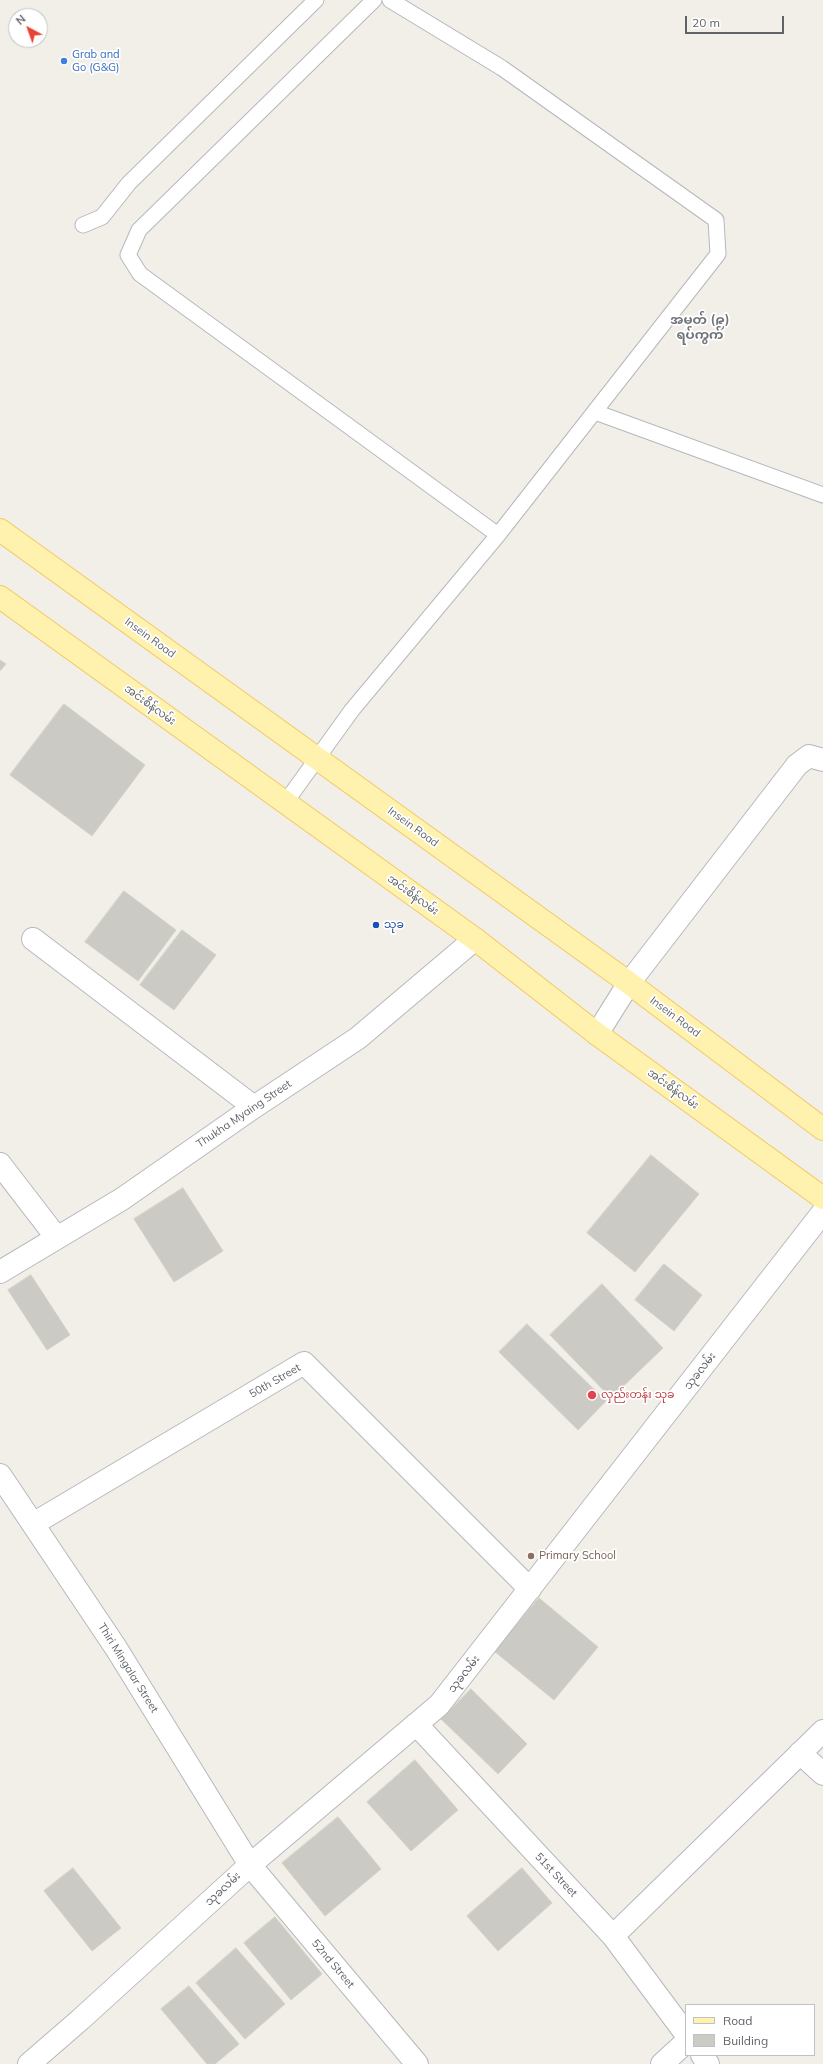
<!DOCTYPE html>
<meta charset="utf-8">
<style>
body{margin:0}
#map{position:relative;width:823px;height:2064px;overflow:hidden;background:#f1efe8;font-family:Mulish,sans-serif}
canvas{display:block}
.legend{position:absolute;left:685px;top:2004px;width:130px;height:52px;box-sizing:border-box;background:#fff;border:1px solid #bfc1c3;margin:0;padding:5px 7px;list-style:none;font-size:12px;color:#5f6368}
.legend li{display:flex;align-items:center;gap:8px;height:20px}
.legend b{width:20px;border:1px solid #bfc1c3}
.north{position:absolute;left:8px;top:8px;width:40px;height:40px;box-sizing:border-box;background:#fff;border:1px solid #bfc1c3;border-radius:50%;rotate:319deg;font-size:11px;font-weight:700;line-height:16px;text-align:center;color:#5f6368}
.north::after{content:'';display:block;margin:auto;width:14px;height:18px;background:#ea4335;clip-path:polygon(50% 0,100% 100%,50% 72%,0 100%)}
.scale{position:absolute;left:685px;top:16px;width:99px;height:18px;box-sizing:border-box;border:2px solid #5f6368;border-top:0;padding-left:5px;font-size:12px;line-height:14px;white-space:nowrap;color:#5f6368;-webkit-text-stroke:3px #fff;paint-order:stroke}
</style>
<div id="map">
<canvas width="823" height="2064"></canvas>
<ul class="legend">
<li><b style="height:5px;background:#fff2af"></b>Road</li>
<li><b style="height:11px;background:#cccac5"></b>Building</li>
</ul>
<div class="north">N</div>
<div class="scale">20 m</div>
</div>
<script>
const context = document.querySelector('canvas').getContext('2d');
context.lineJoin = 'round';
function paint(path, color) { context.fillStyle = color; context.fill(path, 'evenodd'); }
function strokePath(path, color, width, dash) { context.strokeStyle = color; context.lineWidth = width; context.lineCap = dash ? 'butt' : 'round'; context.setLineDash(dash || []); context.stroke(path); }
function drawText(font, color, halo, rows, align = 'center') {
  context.font = font + ' Mulish,"Noto Sans Myanmar",sans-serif'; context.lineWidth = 3.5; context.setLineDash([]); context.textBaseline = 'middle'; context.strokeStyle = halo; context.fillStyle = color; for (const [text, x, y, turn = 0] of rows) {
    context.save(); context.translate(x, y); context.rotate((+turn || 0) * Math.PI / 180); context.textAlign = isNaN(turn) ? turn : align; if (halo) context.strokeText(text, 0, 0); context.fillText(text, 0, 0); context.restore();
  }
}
const building = new Path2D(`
 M0,660L6,664L0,671Z
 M64,704L145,765L92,836L10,775Z
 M124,891L176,930L138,981L85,942Z
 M182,930L216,955L174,1010L140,985Z
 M651,1155L699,1194L635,1272L587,1233Z
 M183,1188L223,1251L174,1282L134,1219Z
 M664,1264L702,1295L674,1331L635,1300Z
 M31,1275L70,1335L47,1350L8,1290Z
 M602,1284L663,1348L611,1398L550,1335Z
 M527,1324L606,1401L578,1430L499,1352Z
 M539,1598L598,1647L554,1700L494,1651Z
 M471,1689L527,1744L498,1774L441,1719Z
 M415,1760L458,1810L411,1851L367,1802Z
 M338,1817L381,1869L325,1916L282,1863Z
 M73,1868L121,1928L92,1951L44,1891Z
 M522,1868L552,1903L498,1951L467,1916Z
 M275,1917L322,1974L291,2000L244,1943Z
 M236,1948L285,2004L245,2039L196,1983Z
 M189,1986L239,2044L215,2064H207L161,2009Z`);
paint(building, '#cccac5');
strokePath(building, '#d6d1c6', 1);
const lane = new Path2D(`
 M374,0L139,230L128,255L140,274L498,535
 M83,225L102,217L129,183L316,0
 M595,412L823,495
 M285,803L352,710L498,535L718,254L716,220L502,68L390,0`);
const street = new Path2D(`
 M33,939L254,1107
 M597,1034L629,983L797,765L809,756L823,760
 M0,1164L57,1238
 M0,1272L122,1199L254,1107L358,1038L475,939
 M0,1475L116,1648L250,1865L417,2064
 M33,1524L304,1363L530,1589
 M416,1724L613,1936L686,2034
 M800,1753L823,1774
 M613,1936L823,1731
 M702,2055L708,2064
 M29,2064L81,2019L250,1865L439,1705L823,1212
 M662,2064L686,2042`);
const primary = new Path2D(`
 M0,530L629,983L823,1129
 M0,597L475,939L597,1034L823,1198`);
strokePath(lane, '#b5b8bc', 17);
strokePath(street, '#b5b8bc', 24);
strokePath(primary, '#f2c960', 24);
strokePath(lane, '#fff', 15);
strokePath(street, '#fff', 22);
strokePath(primary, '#fff2af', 22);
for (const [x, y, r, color] of [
 [64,61,4,"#3f7fe0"],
 [376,925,4,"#1a4fb4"],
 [592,1395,5,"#e0444e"],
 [531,1556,4,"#8d6e63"]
]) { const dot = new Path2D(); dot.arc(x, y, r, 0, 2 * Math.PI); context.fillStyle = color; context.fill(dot); strokePath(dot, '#fff', 1.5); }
drawText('11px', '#366cbe', '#fff', [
 ["Grab and",72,55],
 ["Go (G&G)",72,68]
], 'left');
drawText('11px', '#5f6368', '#fff', [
 ["Insein Road",150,638,36],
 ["အင်းစိန်လမ်း",150,705,36],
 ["Insein Road",413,827,36],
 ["အင်းစိန်လမ်း",413,895,36],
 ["Insein Road",675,1017,37],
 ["အင်းစိန်လမ်း",673,1089,36],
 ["Thukha Myaing Street",244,1114,-34],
 ["သုခလမ်း",700,1371,-52],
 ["50th Street",275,1381,-30],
 ["Thiri Mingalar Street",128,1668,58],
 ["သုခလမ်း",464,1674,-52],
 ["51st Street",556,1875,47],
 ["သုခလမ်း",223,1889,-43],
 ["52nd Street",333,1964,50]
]);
drawText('11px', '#164399', '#fff', [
 ["သုခ",384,925]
], 'left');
drawText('11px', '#be3a42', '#fff', [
 ["လှည်းတန်း သုခ",601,1395]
], 'left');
drawText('11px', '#785e54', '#fff', [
 ["Primary School",539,1556]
], 'left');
drawText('bold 13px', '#70757a', '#fff', [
 ["အမှတ် (၉)",700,320],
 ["ရပ်ကွက်",700,335]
]);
</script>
